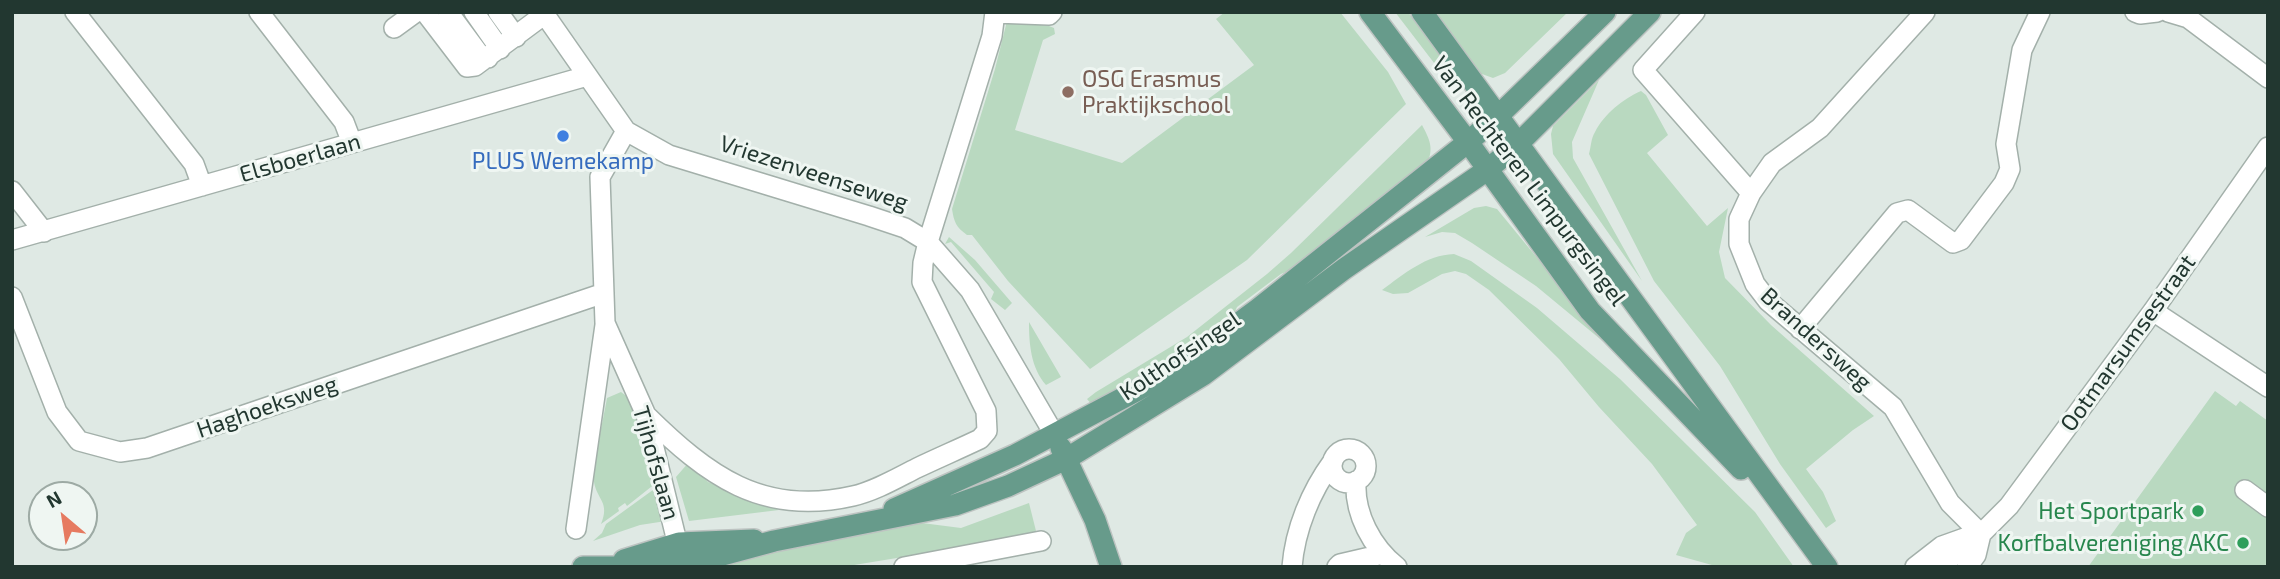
<!DOCTYPE html>
<style>
body{margin:0}
#map{position:relative;width:2280px;height:579px;overflow:hidden;background:#dfe9e4;font-family:"Exo 2",sans-serif}
canvas{display:block}
.frame{position:absolute;inset:0;border:14px solid #223730;pointer-events:none}
.north{position:absolute;left:28px;top:481px;width:70px;height:70px;box-sizing:border-box;background:#eff6f2;border:2px solid #9daaa4;border-radius:50%;rotate:331deg;font-size:19px;font-weight:700;line-height:28px;text-align:center;color:#223730}
.north::after{content:'';display:block;margin:auto;width:24px;height:32px;background:#e67a60;clip-path:polygon(50% 0,100% 100%,50% 72%,0 100%)}
</style>
<div id="map">
<canvas width="2280" height="579"></canvas>
<div class="frame"></div>
<div class="north">N</div>
</div>
<script>
const context = document.querySelector('canvas').getContext('2d');
context.lineJoin = 'round';
function paint(path, color) { context.fillStyle = color; context.fill(path, 'evenodd'); }
function strokePath(path, color, width, dash) { context.strokeStyle = color; context.lineWidth = width; context.lineCap = dash ? 'butt' : 'round'; context.setLineDash(dash || []); context.stroke(path); }
function drawText(font, color, halo, rows, align = 'center') {
  context.font = font + ' "Exo 2",sans-serif'; context.lineWidth = 6; context.setLineDash([]); context.textBaseline = 'middle'; context.strokeStyle = halo; context.fillStyle = color; for (const [text, x, y, turn = 0] of rows) {
    context.save(); context.translate(x, y); context.rotate((+turn || 0) * Math.PI / 180); context.textAlign = isNaN(turn) ? turn : align; if (halo) context.strokeText(text, 0, 0); context.fillText(text, 0, 0); context.restore();
  }
}
paint(new Path2D(`
 M1225,12H1340L1388,72L1406,104L1247,260L1090,369L1008,281L972,235H967C956,227 954,222 952,209L995,69L1007,21L1049,26L1054,28L1055,34L1043,40L1015,130L1122,163L1254,65L1216,19Z
 M1395,12H1408L1461,84L1454,89Z
 M1430,12H1568L1505,73L1493,78L1482,74L1477,79Z
 M1599,80L1572,142L1573,158L1642,281L1553,154L1551,134L1553,126Z
 M1641,91L1646,95L1668,135L1647,153L1707,226L1728,208L1719,252L1725,278L1771,325L1874,416L1853,430L1806,469L1823,492L1836,521L1826,528L1780,464L1720,366L1654,281L1589,154C1591,147 1591,138 1595,132C1604,114 1623,99 1641,91Z
 M1422,125C1430,140 1434,148 1427,164L1305,264L1281,274L1237,307L1232,318L1182,353L1093,406L1087,399L1096,392L1187,337L1267,274L1291,253Z
 M1486,206L1497,209L1611,348L1536,286L1472,243L1455,233L1442,232L1425,237L1474,208Z
 M949,237L975,260L1012,303L1005,310L991,299L994,292L951,242L945,244Z
 M1454,254L1471,261L1537,308L1620,379L1755,512L1794,567H1719L1676,555L1686,533L1697,525L1652,464L1599,407L1559,359L1489,290L1466,274L1455,271L1442,274L1408,293L1393,294L1382,290C1404,274 1426,255 1454,254Z
 M1029,322L1061,377L1046,385C1031,368 1029,344 1029,322Z
 M2215,391L2236,406L2240,401L2268,421V567H2088Z
 M621,392L629,398L656,483L627,506L625,503L618,508L619,511L601,524C610,502 597,500 594,482C592,468 604,416 607,398Z
 M689,462L708,482L779,510L689,521L676,477Z
 M657,487L666,521L640,525L593,541L602,533L606,524Z
 M1029,503L1037,535L842,567H708V563L922,523L961,528Z`), '#b9d9c0');
const minor = new Path2D(`
 M75,12L194,164L202,186
 M259,12L344,122L352,143
 M425,12L467,67L475,66L545,14
 M448,12L482,58H488
 M474,12L500,49
 M498,12L516,37
 M543,12L626,131L669,155L869,216L905,228L928,242L970,290L1054,434
 M1695,12L1643,70L1751,193
 M1925,12L1820,128L1772,163L1751,193L1739,219V244L1755,284L1768,301L1893,407L1950,503L1981,534
 M2135,12L2140,14L2157,12
 M2168,12L2188,18L2268,78
 M995,13L1049,15L1052,12
 M394,28L416,12
 M626,131L600,177L605,323L646,415L681,558
 M12,191L44,232
 M12,240L587,76
 M12,297L57,412L79,441L120,452L147,448L604,293
 M2153,311L2268,387
 M1800,329L1897,213L1908,210L1953,243L1961,240L2004,183L2010,169L2006,144L2022,50L2040,12
 M646,415C707,475 762,517 853,496C875,491 897,478 917,468C938,458 959,449 980,439L987,431L986,411L922,282L923,263L928,242L992,36L995,12
 M1332 466a17 17 0 1 1 34 0a17 17 0 1 1-34 0Z
 M1356,481C1354,514 1372,547 1397,567
 M2245,490L2268,507
 M576,529L605,325
 M904,567L1041,541
 M1292,567C1295,529 1311,491 1333,461
 M1337,567L1340,564L1383,554
 M1915,567L1942,546L1970,536
 M1939,567L1981,534L2009,506L2153,311L2268,147
 M1967,567L1976,555L1981,534`);
const major = new Path2D(`
 M1370,12L1468,142L1590,311L1741,469
 M1422,12L1827,567
 M1061,448L1095,520L1111,567
 M894,509L1015,455L1138,390L1183,364L1258,309L1468,142L1497,117L1605,12
 M624,560L679,543L754,540
 M583,567H642L711,558L774,541L955,505L1008,486L1066,459L1203,375L1344,269L1487,170L1518,144L1650,12`);
strokePath(minor, '#a3b0aa', 22);
strokePath(major, '#bdc3c1', 24);
strokePath(minor, '#fff', 19);
strokePath(major, '#679b8b', 21);
for (const [x, y, r, color] of [
 [1068,92,7,"#8d6e63"],
 [563,136,7,"#3f7fe0"],
 [2198,511,7,"#2e9e5b"],
 [2243,543,7,"#2e9e5b"]
]) { const dot = new Path2D(); dot.arc(x, y, r, 0, 2 * Math.PI); context.fillStyle = color; context.fill(dot); strokePath(dot, '#eff6f2', 2.5); }
drawText('23px', '#785e54', '#eff6f2', [
 ["OSG Erasmus",1082,79],
 ["Praktijkschool",1082,105]
], 'left');
drawText('23px', '#223730', '#eff6f2', [
 ["Elsboerlaan",300,158,-16],
 ["Vriezenveenseweg",814,173,18],
 ["Van Rechteren Limpurgsingel",1529,181,53],
 ["Brandersweg",1816,339,42],
 ["Ootmarsumsestraat",2128,343,-54],
 ["Kolthofsingel",1180,356,-34],
 ["Haghoeksweg",267,407,-19],
 ["Tijhofslaan",656,463,74]
]);
drawText('23px', '#366cbe', '#eff6f2', [
 ["PLUS Wemekamp",563,161]
]);
drawText('23px', '#27864d', '#eff6f2', [
 ["Het Sportpark",2184,511],
 ["Korfbalvereniging AKC",2229,543]
], 'right');
</script>
